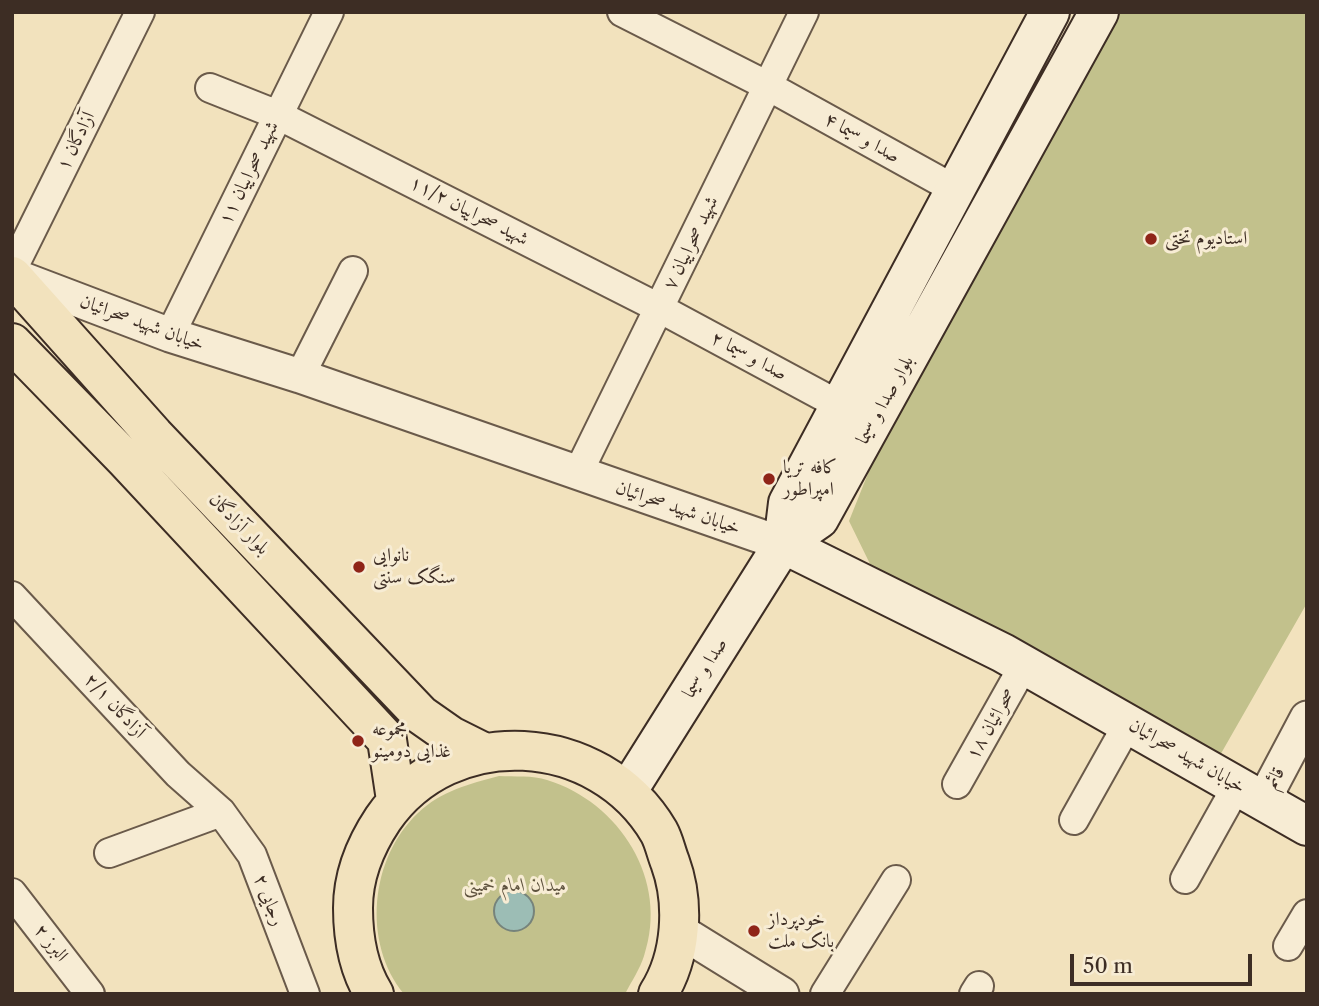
<!DOCTYPE html>
<meta charset="utf-8">
<style>
body{margin:0}
#map{position:relative;width:1319px;height:1006px;overflow:hidden;background:#f2e2bd;font-family:"Libre Caslon Text",serif}
canvas{display:block}
.frame{position:absolute;inset:0;border:14px solid #3d2d24;pointer-events:none}
.scale{position:absolute;left:1070px;top:954px;width:182px;height:32px;box-sizing:border-box;border:4px solid #3d2d24;border-top:0;padding-left:9px;font-size:21px;line-height:24px;white-space:nowrap;color:#3d2d24;-webkit-text-stroke:5px #f7ecd4;paint-order:stroke}
</style>
<div id="map">
<canvas width="1319" height="1006"></canvas>
<div class="frame"></div>
<div class="scale">50 m</div>
</div>
<script>
const context = document.querySelector('canvas').getContext('2d');
context.lineJoin = 'round';
function paint(path, color) { context.fillStyle = color; context.fill(path, 'evenodd'); }
function strokePath(path, color, width, dash) { context.strokeStyle = color; context.lineWidth = width; context.lineCap = dash ? 'butt' : 'round'; context.setLineDash(dash || []); context.stroke(path); }
function drawText(font, color, halo, rows, align = 'center') {
  context.font = font + ' "Libre Caslon Text",Amiri,serif'; context.lineWidth = 6; context.setLineDash([]); context.textBaseline = 'middle'; context.strokeStyle = halo; context.fillStyle = color; for (const [text, x, y, turn = 0] of rows) {
    context.save(); context.translate(x, y); context.rotate((+turn || 0) * Math.PI / 180); context.textAlign = isNaN(turn) ? turn : align; if (halo) context.strokeText(text, 0, 0); context.fillText(text, 0, 0); context.restore();
  }
}
paint(new Path2D(`
 M1119,12H1307V603L1215,764L902,589L871,566L849,521L871,466Z
 M499,776C514,777 533,775 547,780C619,802 670,880 644,956C640,969 631,982 625,994H404C362,943 370,858 418,813C441,791 469,784 499,776Z`), '#c2c18c');
const water = new Path2D(`
 M494 911a20 20 0 1 1 40 0a20 20 0 1 1-40 0Z`);
paint(water, '#9cbdb5');
strokePath(water, '#76837b', 2);
const minor = new Path2D(`
 M622,12L768,86L956,190
 M210,88L278,115L659,308L839,405
 M12,270L140,12
 M170,335L329,12
 M300,376L353,271
 M578,473L804,12
 M12,596L178,774L221,812L252,855L305,994
 M957,784L1024,665
 M1074,820L1129,722
 M109,853L221,812
 M1185,879L1238,784
 M12,893L90,994
 M1288,946L1307,914
 M825,994L896,880
 M974,994L979,986`);
const tertiary = new Path2D(`
 M12,275L170,335L300,376L783,544
 M1263,801L1307,718
 M680,931L782,994`);
const secondary = new Path2D(`
 M783,544L788,503L1050,12
 M783,544L1003,653L1307,826
 M627,792L783,544L819,519L1099,12`);
const primary = new Path2D(`
 M12,276L154,435L421,715L451,736L483,752
 M12,343L125,459L387,740L396,800
 M374,994C358,968 353,938 353,908C353,875 365,846 383,819C450,722 599,730 659,832C664,841 666,852 670,862C685,903 682,956 658,994`);
strokePath(minor, '#6a5a4a', 32);
strokePath(tertiary, '#6a5a4a', 37);
strokePath(secondary, '#3d2d24', 42);
strokePath(primary, '#3d2d24', 42);
strokePath(minor, '#f7ecd4', 28);
strokePath(tertiary, '#f7ecd4', 33);
strokePath(secondary, '#f7ecd4', 38);
strokePath(primary, '#f2e2bd', 38);
for (const [x, y, r, color] of [
 [1151,239,7,"#8f2418"],
 [769,479,7,"#8f2418"],
 [359,567,7,"#8f2418"],
 [358,741,7,"#8f2418"],
 [754,931,7,"#8f2418"]
]) { const dot = new Path2D(); dot.arc(x, y, r, 0, 2 * Math.PI); context.fillStyle = color; context.fill(dot); strokePath(dot, '#f7ecd4', 2.5); }
drawText('19px', '#3d2d24', '#f7ecd4', [
 ["صدا و سیما ۴",862,138,29],
 ["آزادگان ۱",76,141,-64],
 ["شهید صحراییان ۱۱",249,173,-64],
 ["شهید صحراییان ۱۱/۲",469,211,27],
 ["شهید صحراییان ۷",691,243,-64],
 ["خیابان شهید صحرائیان",142,323,20],
 ["صدا و سیما ۲",749,356,28],
 ["بلوار صدا و سیما",885,400,-61],
 ["خیابان شهید صحرائیان",678,508,19],
 ["بلوار آزادگان",239,524,46],
 ["صدا و سیما",705,668,-58],
 ["آزادگان ۲/۱",115,706,47],
 ["صحرائیان ۱۸",991,724,-60],
 ["خیابان شهید صحرائیان",1187,756,30],
 ["قائم",1275,778,-62],
 ["رجایی ۲",269,900,69],
 ["البرز ۲",51,943,52]
]);
drawText('19px', '#3d2d24', '#f7ecd4', [
 ["استادیوم تختی",1165,239],
 ["کافه تریا",783,468],
 ["امپراطور",783,490],
 ["نانوایی",373,556],
 ["سنگک سنتی",373,578],
 ["مجموعه",372,730],
 ["غذایى دومینو",372,752],
 ["خودپرداز",768,920],
 ["بانک ملت",768,942]
], 'left');
drawText('italic 19px', '#5e523e', '#f7ecd4', [
 ["میدان امام خمینی",515,886]
]);
</script>
